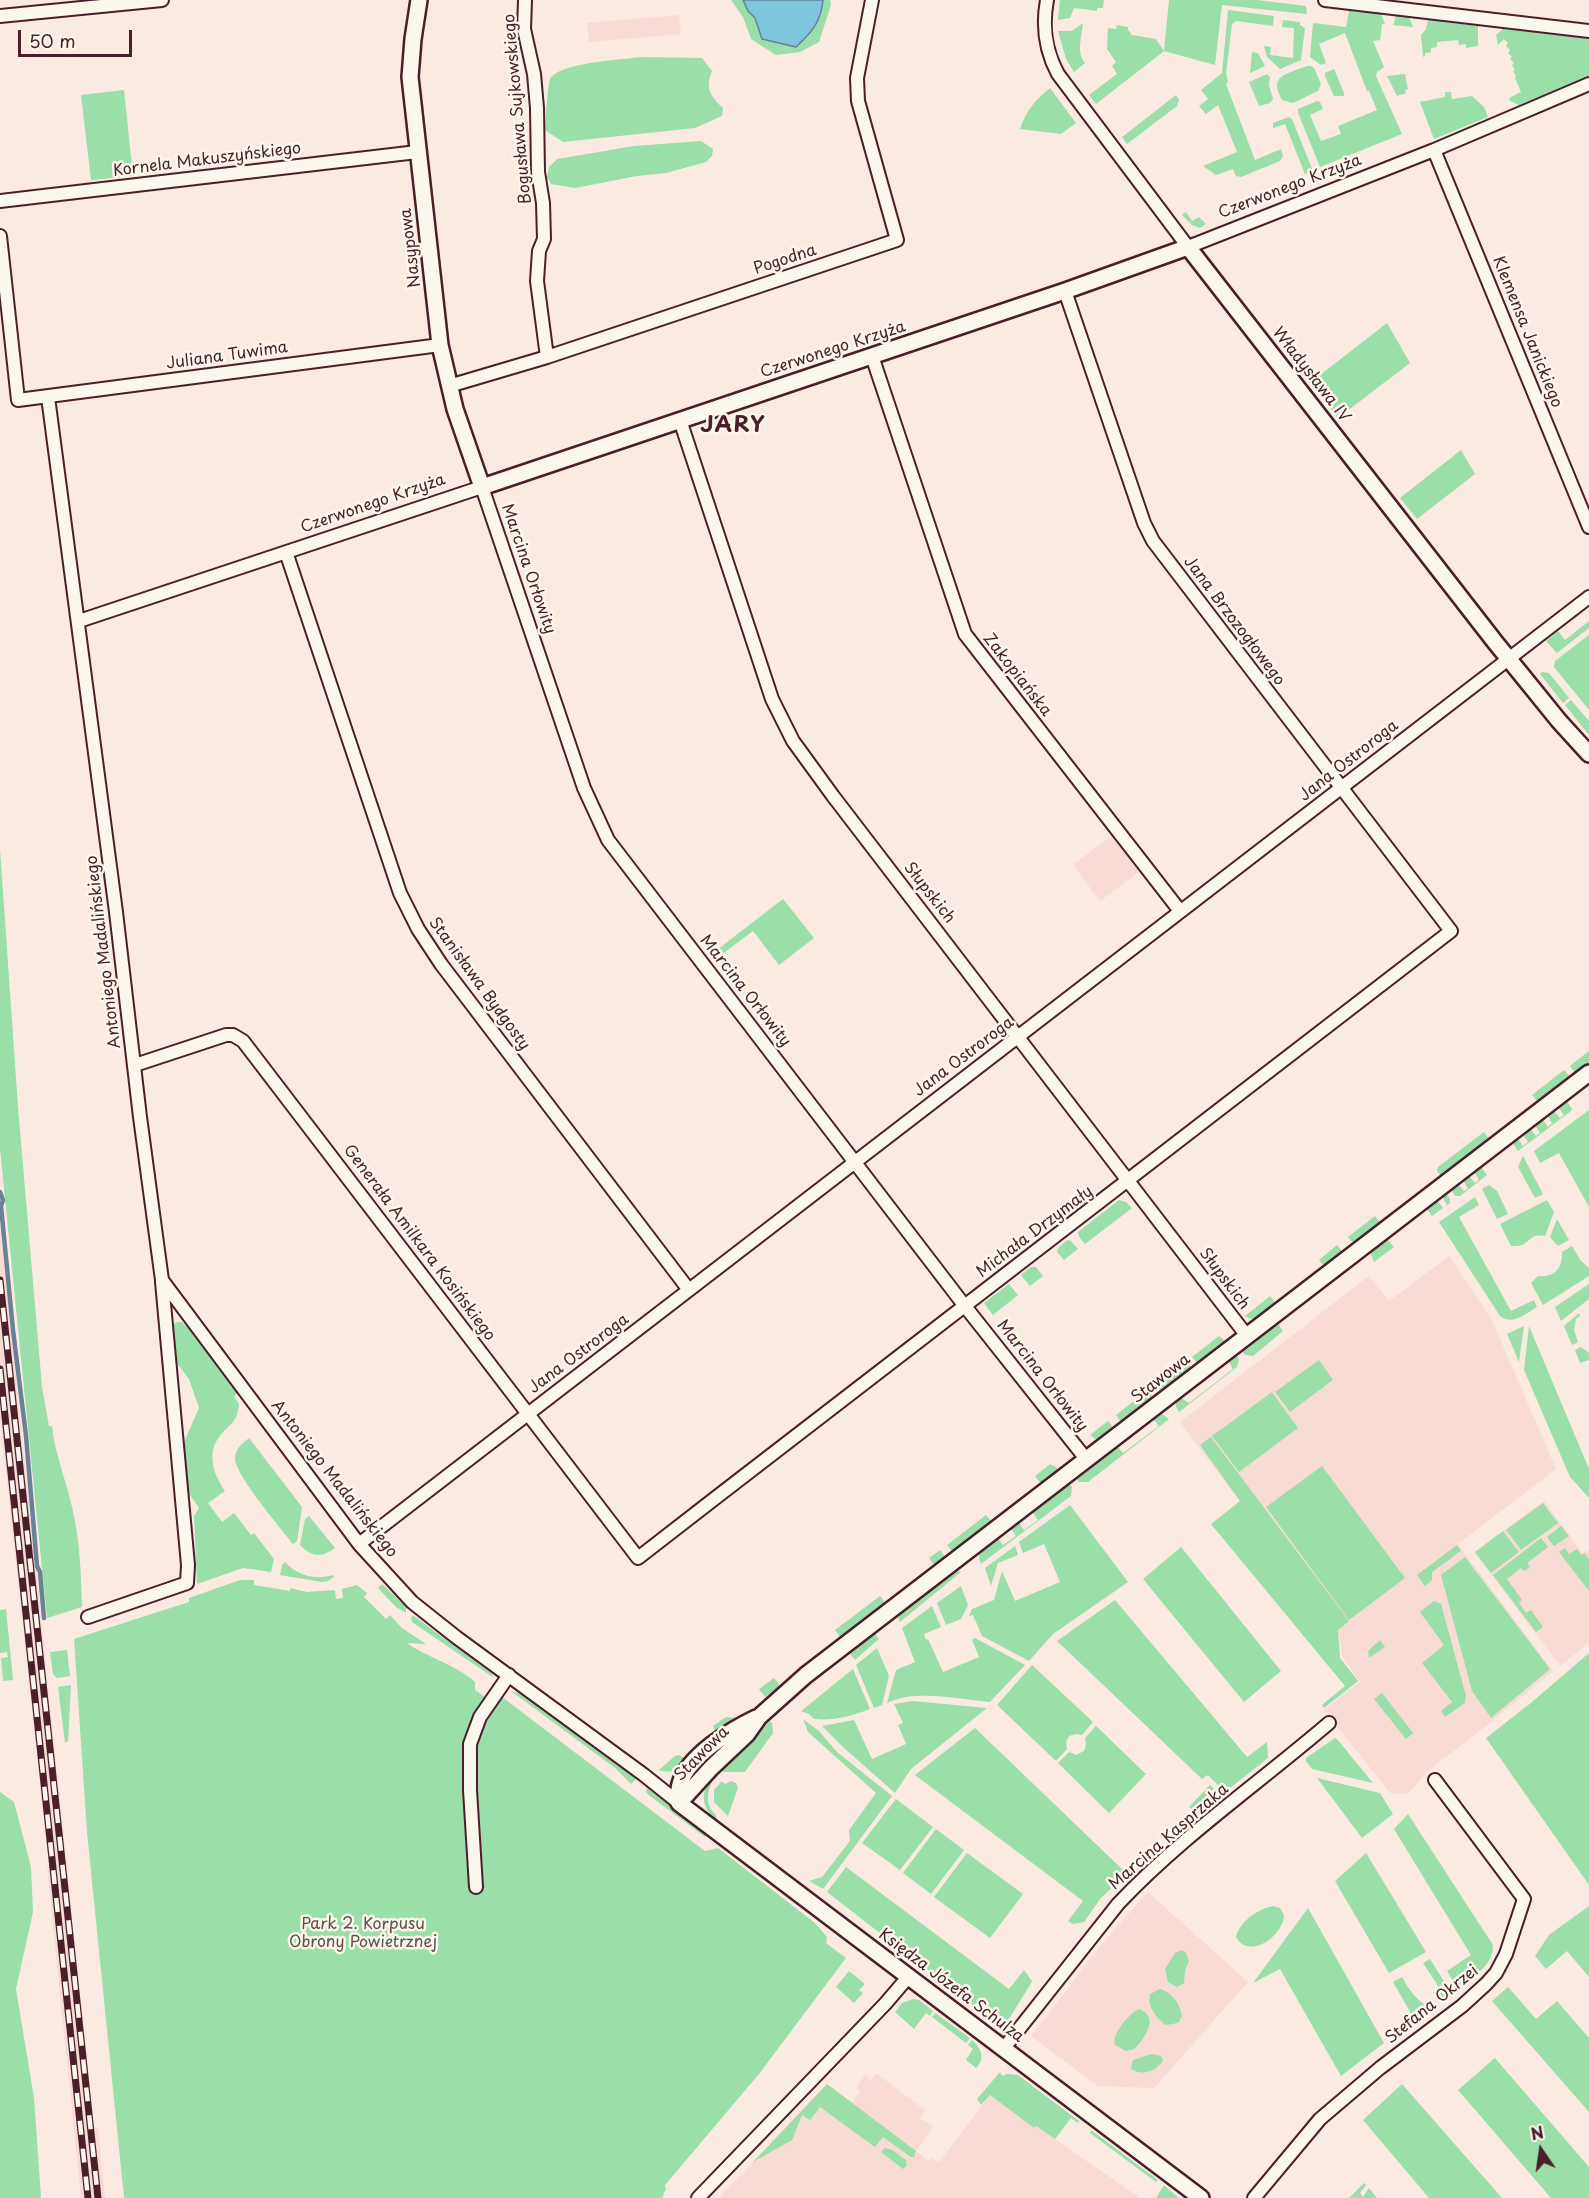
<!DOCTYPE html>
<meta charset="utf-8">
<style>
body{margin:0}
#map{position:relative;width:1589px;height:2198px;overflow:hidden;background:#faeae1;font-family:"Playpen Sans",sans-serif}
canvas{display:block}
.north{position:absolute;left:1511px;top:2120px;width:60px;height:60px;-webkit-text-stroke:4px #fbf7ec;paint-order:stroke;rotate:347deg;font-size:16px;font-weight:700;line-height:24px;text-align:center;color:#4a1f2b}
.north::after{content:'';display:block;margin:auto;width:21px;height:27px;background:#4a1f2b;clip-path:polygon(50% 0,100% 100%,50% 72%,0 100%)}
.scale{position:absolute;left:18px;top:30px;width:114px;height:27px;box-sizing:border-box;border:3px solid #4a1f2b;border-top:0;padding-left:8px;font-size:18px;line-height:21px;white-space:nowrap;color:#4a1f2b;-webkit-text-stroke:4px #fbf7ec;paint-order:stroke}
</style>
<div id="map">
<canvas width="1589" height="2198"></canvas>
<div class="north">N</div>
<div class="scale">50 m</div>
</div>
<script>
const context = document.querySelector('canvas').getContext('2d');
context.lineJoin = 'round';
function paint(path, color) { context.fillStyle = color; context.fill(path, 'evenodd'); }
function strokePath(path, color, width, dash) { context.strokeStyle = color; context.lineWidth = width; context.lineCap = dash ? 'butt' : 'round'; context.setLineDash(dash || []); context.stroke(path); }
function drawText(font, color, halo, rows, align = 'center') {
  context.font = font + ' "Playpen Sans",sans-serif'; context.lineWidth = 5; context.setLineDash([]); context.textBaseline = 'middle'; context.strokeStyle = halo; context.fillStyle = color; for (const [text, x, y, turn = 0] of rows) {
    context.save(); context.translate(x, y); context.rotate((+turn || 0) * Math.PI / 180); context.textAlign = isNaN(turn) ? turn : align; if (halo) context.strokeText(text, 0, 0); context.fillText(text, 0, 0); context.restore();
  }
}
paint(new Path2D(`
 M679,15L681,34L589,42L587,23Z
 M1111,836L1139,872L1100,901L1073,865Z
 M0,1223L94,2128L98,2127L105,2198H81L47,1868L49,1867L0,1416Z
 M1449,1256L1491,1318L1556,1469L1458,1544L1553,1671L1485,1727L1429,1770L1408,1794L1390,1793L1324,1710L1360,1682L1342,1656L1339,1633L1180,1422L1369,1276L1389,1301Z
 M1544,1501L1582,1553L1589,1549V1643L1560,1666L1474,1552Z
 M1148,1892L1248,1982L1154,2088L1098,2086L1031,2036L1107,1938Z
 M876,2073L925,2110L920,2118L933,2127L916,2151L929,2161L932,2158L939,2162L990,2095L1034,2128L1036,2126L1140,2198H719L827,2084L852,2103L860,2092L856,2088L865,2075L871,2080Z`), '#f8dbd4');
paint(new Path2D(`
 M731,0H830L831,5L819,42L800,52L776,55L751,39L743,17Z
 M1060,0H1104L1103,8H1097V11L1074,8L1070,18L1058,20Z
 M1169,0H1257L1306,6L1307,14L1222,5L1215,65L1164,51L1096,104L1089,95L1117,74L1112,66L1116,62L1107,49L1108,28L1116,29L1117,25L1128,27V30L1132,35L1156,39L1164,51Z
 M1228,10L1274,16L1273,26L1236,21L1232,24L1226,73L1228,82L1226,84L1255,160L1281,149L1283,156L1280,161L1241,177L1236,176L1233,169L1216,175L1203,166L1237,152L1218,105L1206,114L1199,106L1208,99L1201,90L1222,73Z
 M1349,11L1381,14L1385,24H1382L1380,40L1373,41L1384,67L1377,72L1376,76L1402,134L1320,167L1298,113V109L1317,101L1320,102L1323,109L1310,115L1321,141L1341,134L1338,126L1377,110L1369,91H1367L1345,33L1319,44L1326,63L1321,65L1310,57L1313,23L1346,27Z
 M1396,16L1409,17L1413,27L1393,25Z
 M1283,20L1300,22V25L1305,28L1301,60L1280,69L1267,57L1264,46L1271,47L1270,55L1293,58L1294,28L1282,27Z
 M1428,20L1478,26V46L1466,48V44L1459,45L1458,40L1437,42V47L1431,48V52L1425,53V56L1423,57L1421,35L1426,29Z
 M1083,23C1082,36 1076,52 1085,63L1074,72L1066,59L1058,31H1072Z
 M1503,29L1589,39V76L1519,105L1510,101L1509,98L1521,92L1515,78L1516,76L1513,71L1515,70L1512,65L1514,63L1510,59L1512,57L1508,53L1510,50L1506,46L1508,43L1504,39L1498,45L1496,35Z
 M1252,52L1258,53L1265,66L1250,73Z
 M641,57L702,58L712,71C705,88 710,96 723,108L722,116L695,128L563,142L545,130C545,122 548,83 550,79C560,62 622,60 641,57Z
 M1307,66H1311L1314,68L1321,84L1318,91L1293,103L1282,100C1268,75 1287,74 1307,66Z
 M1334,69L1344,93V96H1334L1325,76V73Z
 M1267,74L1270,77L1269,85L1273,99L1270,103L1259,106L1249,82Z
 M1405,74L1408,89L1405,90L1406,93L1397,96L1387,76Z
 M1050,88L1076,123L1061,134L1020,129C1026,111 1035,100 1050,88Z
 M124,90L133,176L91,180L81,95Z
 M1445,92H1451L1452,99L1472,96L1484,107L1488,117L1434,139L1420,102L1445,97Z
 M1176,95L1179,100L1177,106L1127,144L1122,137Z
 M1289,117L1292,119L1313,171L1305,174L1285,124L1273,128V123Z
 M701,141L713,149L712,156L706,162L666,173L637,176L575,188L551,184L547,177L549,167L557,159L634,146Z
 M1186,212L1192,221L1199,217L1206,224L1200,228L1192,225L1182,215Z
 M1387,323L1410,363L1338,418L1311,382Z
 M1461,450L1475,474L1417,519L1400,498Z
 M1589,621V628L1557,653L1546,641L1558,631L1565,640Z
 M1589,635V710L1554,667L1555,661Z
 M1542,672L1549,673L1569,698L1563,703L1540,674Z
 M1571,700L1589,721V735L1565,705Z
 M0,849L18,1107L42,1387L49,1426H52C55,1454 66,1480 72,1507C80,1540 81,1573 82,1607L47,1618L0,1149Z
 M783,899L814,938L779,965L753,931L717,958L713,953Z
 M1589,1051V1062L1575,1073L1570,1066Z
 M1564,1070L1570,1077L1538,1102L1532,1095Z
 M1566,1100L1572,1109L1571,1111L1518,1151L1513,1144L1514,1140L1517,1137L1523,1146L1528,1142L1523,1135L1525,1131L1531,1130L1536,1136L1540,1133L1536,1127L1538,1120H1543L1548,1127L1552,1123L1549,1118V1112H1555L1560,1118L1564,1115L1559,1108Z
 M1589,1110V1207L1559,1153L1540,1163L1534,1151Z
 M1484,1132L1489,1139L1441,1176L1437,1171L1438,1167Z
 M1523,1156L1543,1194L1535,1198L1518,1167Z
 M1477,1167L1482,1168L1487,1175L1460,1196H1455L1450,1188L1458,1184L1464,1191L1468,1189L1464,1182L1465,1177L1469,1176L1475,1183L1479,1180L1475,1173Z
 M1489,1185L1497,1191L1508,1214L1497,1219L1482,1189Z
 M1445,1192L1450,1199V1203L1432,1216L1427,1209L1428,1206L1438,1201L1443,1208L1447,1205L1443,1198Z
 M1475,1197L1479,1205L1459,1217L1511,1311L1534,1300L1537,1307C1525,1314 1513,1326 1500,1316L1439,1222Z
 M1119,1200L1126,1202L1132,1208L1085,1244L1079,1237L1078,1232Z
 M1547,1200L1554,1212L1545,1236C1530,1234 1532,1240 1522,1245C1519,1246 1515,1246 1511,1246L1500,1224Z
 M1375,1216L1381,1224L1356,1243L1351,1241L1348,1237Z
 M1557,1219L1569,1240L1558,1246L1550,1237Z
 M1383,1239H1387L1394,1247L1374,1262L1370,1252Z
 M1067,1240L1071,1241L1078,1249L1064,1260L1057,1252L1058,1248Z
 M1337,1245L1343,1252L1325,1267L1319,1260Z
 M1572,1246L1581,1261L1589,1268V1276L1543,1305L1531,1283L1538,1276C1554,1278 1563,1268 1562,1252Z
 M1031,1267H1036L1043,1276L1030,1286L1021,1275Z
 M1009,1284L1018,1295L993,1315L984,1303Z
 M1589,1284V1299L1561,1321L1555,1307Z
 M1270,1296L1276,1304L1259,1317L1251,1319L1245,1316Z
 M1579,1313L1580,1316L1576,1319L1574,1330L1578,1342L1572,1345L1564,1326Z
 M177,1322H182L190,1330L238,1393L234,1396L239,1404C237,1420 235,1420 224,1431C205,1450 212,1472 225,1491L208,1503L222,1522L234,1513L251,1535L254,1533L274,1559L271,1572L243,1568L197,1584L194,1516L199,1508L186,1489L184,1442L199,1408L189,1379L175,1361L172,1325Z
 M1274,1324H1278L1283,1331L1253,1356L1245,1355L1241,1350Z
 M1524,1326L1519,1362L1507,1334Z
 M1529,1326L1589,1469V1498L1570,1477L1524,1370Z
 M1219,1336L1226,1342L1198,1364L1192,1357Z
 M1581,1347L1589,1353V1360L1580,1363L1575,1350Z
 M1235,1353L1239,1359L1237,1367L1179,1412L1176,1407V1399L1180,1397L1189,1403L1233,1369L1228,1360Z
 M1319,1360L1333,1380L1290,1412L1275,1392Z
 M1186,1361L1192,1369L1161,1392L1155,1385Z
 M1148,1390L1154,1398L1122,1423L1116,1415Z
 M1272,1392L1298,1428L1239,1472L1212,1436Z
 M1157,1414H1162L1169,1419L1088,1482H1079L1075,1476L1113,1447H1118L1123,1453L1159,1426L1154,1420Z
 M1108,1421L1114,1429L1098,1441L1090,1435Z
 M1211,1437L1349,1621L1338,1630L1340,1658L1358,1681L1324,1708L1322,1705L1345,1686L1211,1524L1240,1501L1200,1445Z
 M249,1438L302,1507L297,1541L293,1544C281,1528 233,1473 235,1457C236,1448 243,1443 249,1438Z
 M1050,1464L1056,1467L1059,1471L1042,1485L1035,1476Z
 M1322,1466L1405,1578L1349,1620L1266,1507Z
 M1068,1482L1072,1487L1071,1496L981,1564L979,1558L981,1548L997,1537L1003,1545L1016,1536L1010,1527L1018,1521L1024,1530L1038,1520L1031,1510Z
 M1543,1503L1558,1523L1521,1550L1506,1530Z
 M1070,1505L1128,1582L1053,1634L1029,1661L982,1636L973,1615L969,1616L972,1609L994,1600L1002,1571L1015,1601L1060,1582L1044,1544L1023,1553L1019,1542Z
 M986,1515L992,1522L953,1553L947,1545Z
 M309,1516L335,1548C322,1558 311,1557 300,1545L305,1519Z
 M1561,1526L1569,1536L1554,1546L1547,1537Z
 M1503,1531L1519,1552L1491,1573L1475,1552Z
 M1541,1538L1548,1547L1527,1563L1530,1567L1524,1571L1521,1568L1507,1579L1522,1600L1519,1603L1526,1613L1531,1610L1543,1627L1536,1632L1493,1575Z
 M1457,1545L1461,1551L1432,1572V1580L1425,1586L1417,1575Z
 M1015,1546L1018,1555L998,1563L991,1586L985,1568Z
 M1181,1547L1281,1671L1244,1702L1143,1579Z
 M1565,1548L1569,1554L1577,1549L1582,1555L1585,1553L1589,1560V1591L1559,1552Z
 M940,1550L946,1558L936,1567L929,1558Z
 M1465,1557L1550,1669L1491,1718L1472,1691L1441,1575Z
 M285,1562C298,1576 315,1580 333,1575L334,1577L328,1581L322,1582L280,1575L282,1565Z
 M954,1570L961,1572L900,1622L898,1618L901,1611Z
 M240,1580H254V1585L290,1591V1588L307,1592L335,1590L336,1599L343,1598L342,1589L357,1585L367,1593L364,1597L386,1619L390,1615L402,1628L426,1644L407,1643C428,1658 455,1664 475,1682V1690L496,1705L502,1697L705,1851L718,1848L815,1923L827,1937L826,1943L846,1958L759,2074L665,2185L666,2189L662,2198H124L87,1832L74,1639L189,1602V1598Z
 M382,1584L406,1607V1613L396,1607L378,1588Z
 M961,1586L968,1605L961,1619L946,1625L937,1603Z
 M880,1596L886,1604L841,1638L835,1630Z
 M1115,1600L1247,1757L1267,1742L1268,1758L1225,1792L1208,1775L1202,1779L1057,1641Z
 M1434,1601L1441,1604L1466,1696L1465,1703L1445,1717L1441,1711L1452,1702L1422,1663L1444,1645L1420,1612Z
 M932,1606L941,1627L924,1634L926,1640L928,1639L943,1672L979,1657L972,1640L975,1638L1025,1665L990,1702C959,1699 915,1689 887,1703L896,1670L915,1662L902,1628Z
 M6,1609L13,1680L3,1681L1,1658L8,1657L7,1652L0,1653V1610Z
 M414,1616L491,1673L494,1678L412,1622L411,1617Z
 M874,1633L879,1639L855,1660L850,1654L851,1649Z
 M1380,1640L1385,1647L1369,1658L1368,1651Z
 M877,1648L889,1676L882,1705L874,1708L856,1665Z
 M67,1650L70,1676L57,1678L53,1674L50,1652Z
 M1589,1653V1885L1486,1738L1532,1702Z
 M1032,1665L1093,1722L1082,1735L1076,1734L1069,1736L1066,1742L1067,1749L1056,1761L997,1705Z
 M853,1669L870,1709C851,1716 835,1721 814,1719L809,1714L801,1711Z
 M774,1678L780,1686L765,1697L759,1689Z
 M71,1685L68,1741L65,1743L58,1687Z
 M511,1691L521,1694L636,1779L631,1784L615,1768Z
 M1382,1693L1413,1733L1406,1739L1374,1699Z
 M913,1701L987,1708L911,1769L895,1793L844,1748L822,1726L854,1720L872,1759L906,1744L898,1725L903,1723L894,1704Z
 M726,1717L737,1718L720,1732L715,1730L713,1726Z
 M803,1719L819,1731L837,1752L892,1796L823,1889L809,1881L822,1877L850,1841L849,1830L876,1793L808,1732Z
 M769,1722H772L773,1733L745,1772H724L720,1769Z
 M1096,1726L1146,1774L1109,1813L1058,1763L1069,1752L1076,1755L1084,1751L1086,1745L1085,1738Z
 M975,1728L1123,1870L1141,1852L1140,1859L1136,1864L1100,1899L1084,1922L1073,1924L1068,1921L1083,1901L915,1775Z
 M1335,1738L1337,1739L1373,1783L1312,1769L1306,1761V1758Z
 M679,1755L689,1760C679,1770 673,1774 659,1770L675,1756Z
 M1317,1778L1380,1793L1393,1814L1362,1838Z
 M710,1779L712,1781C707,1795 705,1804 716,1815L717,1821C702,1810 700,1793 710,1779Z
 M722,1781L725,1784L731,1781L736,1783L738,1788L728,1816L714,1802V1790Z
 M1210,1785L1222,1796L1205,1810L1195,1812L1189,1807Z
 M647,1788L707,1834L705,1837L650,1796L646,1792Z
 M0,1792L14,1802L31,1867L33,1912L16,1989L34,2098L41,2198H0Z
 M896,1799L933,1827L900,1870L862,1843Z
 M1408,1814L1493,1945C1494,1965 1472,1978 1458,1989L1447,1971L1471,1955L1394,1829Z
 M936,1829L964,1850L931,1894L903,1873Z
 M967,1853L1023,1894L990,1938L934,1897Z
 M1366,1853L1426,1952L1389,1973L1335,1881Z
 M846,1867L1009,1989L1024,1970L1032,1981L1030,1985L1007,2022L1004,2025L997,2024L827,1892Z
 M1273,1906L1280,1908L1284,1915C1284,1935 1249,1961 1236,1937C1240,1921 1258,1909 1273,1906Z
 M1589,1906V1977L1567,1951L1546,1969L1535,1956L1549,1935Z
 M1308,1908L1384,2043L1341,2076L1280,1969L1253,1983Z
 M1182,1950L1186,1953L1189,1961L1185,1970L1184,1983L1177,1987L1168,1982L1165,1969L1175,1953Z
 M1430,1959L1452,1994L1439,2002L1437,1984L1423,1963Z
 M849,1971L865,1984L859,1990L863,1993L854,2003L836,1987Z
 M1402,1977C1410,1991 1416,2000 1430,2008L1413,2017L1393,1982Z
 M1508,1987L1536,2019L1557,2001L1589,2038V2112L1492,2001Z
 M1160,1989C1172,1992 1180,2004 1182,2016L1178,2023L1166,2025C1156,2018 1147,2006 1150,1994Z
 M913,1999L919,2000L933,2011L930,2016L926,2013L914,2029L895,2012L902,2003Z
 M1139,2009C1160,2016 1145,2039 1134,2049L1126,2051L1115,2045C1111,2034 1129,2014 1139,2009Z
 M935,2013L970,2038L966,2043L932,2017Z
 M972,2040C981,2048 986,2058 976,2068L966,2060L973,2049L968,2045Z
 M1151,2054L1161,2056L1163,2060C1157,2072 1141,2076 1131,2069L1133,2060Z
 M1495,2058L1589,2167V2198H1551L1458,2090Z
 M1000,2072L1002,2076L1007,2074L1018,2075L1079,2121L1078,2123L1071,2118L1055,2139L1036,2126L1034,2128L990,2095L981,2105L977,2099Z
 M827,2084L916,2151L914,2157H911L883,2137L875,2147L820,2107L810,2120L802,2115L792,2140L753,2162Z
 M1402,2084L1502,2198H1429L1363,2120Z
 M1091,2130L1158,2180L1156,2182L1090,2133Z
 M885,2148L892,2150L906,2160L907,2165L903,2169L881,2152Z
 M1364,2183L1366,2185L1360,2193L1363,2197L1369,2188L1377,2198H1349Z
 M1164,2185L1179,2198H1156Z`), '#9adeaa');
const water = new Path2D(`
 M743,0H823C821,22 812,32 796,47L762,39L755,18L748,11Z`);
paint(water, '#7cc5dd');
strokePath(water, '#688396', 1.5);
strokePath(new Path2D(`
 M0,1192L3,1200L1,1206L13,1330L26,1436L37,1566L40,1572L44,1618`), '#688396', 4.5);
const minor = new Path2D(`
 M525,0L524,29L534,74L537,108L538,172L543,203L544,239L539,251L537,281L547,357
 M1047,0C1042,27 1045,50 1058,74L1188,247L1434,150L1589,84
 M1325,0L1589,31
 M0,16L162,0
 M1434,150L1589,527
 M0,201L417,152
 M0,236L18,400L440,345
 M872,356L965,634L1180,911
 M449,386L547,357L897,240L858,101L857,78L872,0
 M48,397L116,912L140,1117L162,1280L359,1544L412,1602L456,1637L644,1775L679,1803
 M680,420L772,699L793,741L833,796L1247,1336
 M286,552L400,893L418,929L441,964L689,1290
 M79,621L482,487L584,788L608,840L964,1305L1086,1459
 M135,1065L226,1035H233L243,1041L638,1558C908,1348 1181,1142 1451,931L1153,541L1144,523L1065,291
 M359,1544L1589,597
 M88,1617L187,1583L188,1565L162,1282
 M476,1887L470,1790V1744L480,1717L509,1675
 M1004,2048L1118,1904C1181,1837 1259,1783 1329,1723
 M698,2198L885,2004L909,1976
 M1254,2198L1320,2119L1380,2068L1462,2006L1486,1984L1496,1973L1506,1954L1524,1899L1435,1780`);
const tertiary = new Path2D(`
 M419,0L413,39L410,77L440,345L455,409L482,487L1065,291L1188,247L1495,642L1559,721L1589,754
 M679,1803L711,1768L747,1734L759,1717L806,1675L1589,1073
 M679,1803L1201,2198
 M679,1803C679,1797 678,1790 680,1784C688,1756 731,1730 756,1718`);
strokePath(minor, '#4a1f2b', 16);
strokePath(tertiary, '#4a1f2b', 20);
strokePath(minor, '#fbf7ec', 12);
strokePath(tertiary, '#fbf7ec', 15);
const rail = new Path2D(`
 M0,1280L98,2198
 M0,1369L88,2198`);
strokePath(rail, '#4a1f2b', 7);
strokePath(rail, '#fbf7ec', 4.5, [14]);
drawText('16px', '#4a1f2b', '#fbf7ec', [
 ["Bogusława Sujkowskiego",518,109,-95],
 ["Kornela Makuszyńskiego",207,160,-7],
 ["Czerwonego Krzyża",1290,187,-21],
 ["Nasypowa",411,248,-97],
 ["Pogodna",785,260,-18],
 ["Klemensa Janickiego",1527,332,68],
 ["Czerwonego Krzyża",833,350,-18],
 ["Juliana Tuwima",227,356,-8],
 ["Władysława IV",1311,375,52],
 ["Czerwonego Krzyża",373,504,-19],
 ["Marcina Orłowity",528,569,71],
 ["Jana Brzozogłowego",1234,621,53],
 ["Zakopiańska",1017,675,52],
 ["Jana Ostroroga",1349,761,-38],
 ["Słupskich",929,893,52],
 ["Antoniego Madalińskiego",104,952,-97],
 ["Stanisława Bydgosty",479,984,54],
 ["Marcina Orłowity",745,991,52],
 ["Jana Ostroroga",964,1057,-37],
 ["Michała Drzymały",1035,1232,-37],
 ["Generała Amilkara Kosińskiego",419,1243,53],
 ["Słupskich",1224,1279,53],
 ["Jana Ostroroga",579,1354,-37],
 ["Marcina Orłowity",1042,1376,52],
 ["Stawowa",1161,1379,-38],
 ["Antoniego Madalińskiego",334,1479,52],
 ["Stawowa",702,1754,-45],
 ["Marcina Kasprzaka",1169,1837,-41],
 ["Księdza Józefa Schulza",951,1986,37],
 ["Stefana Okrzei",1432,2005,-39]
]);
drawText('16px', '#5e4f4b', '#fbf7ec', [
 ["Park 2. Korpusu",363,1925],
 ["Obrony Powietrznej",363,1943]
]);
context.letterSpacing = '1.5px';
drawText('bold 22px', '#4a1f2b', '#fbf7ec', [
 ["JARY",733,426]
]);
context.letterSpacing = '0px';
</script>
